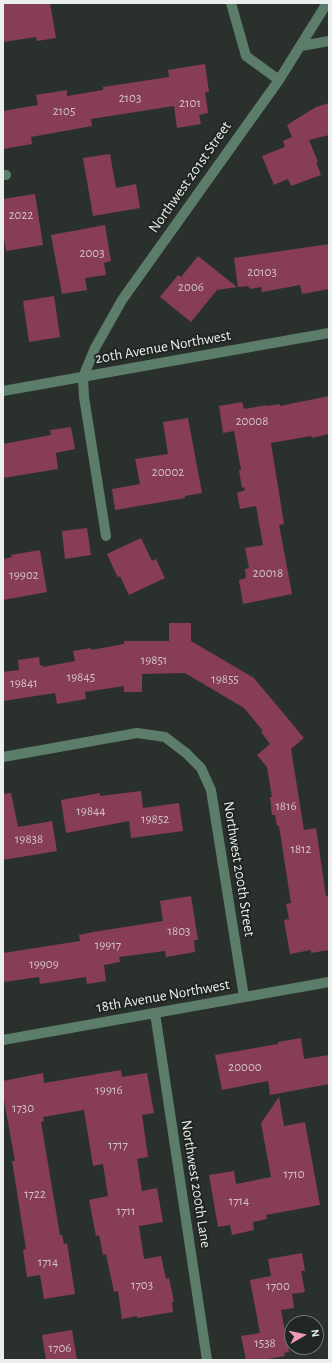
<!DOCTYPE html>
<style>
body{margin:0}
#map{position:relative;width:332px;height:1363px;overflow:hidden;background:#2a312d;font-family:"Alegreya Sans",sans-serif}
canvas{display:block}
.frame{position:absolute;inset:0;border:4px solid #eaeeec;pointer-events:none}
.north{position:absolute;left:284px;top:1315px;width:40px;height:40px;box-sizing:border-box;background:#202723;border:1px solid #717773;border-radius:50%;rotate:81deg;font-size:11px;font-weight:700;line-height:16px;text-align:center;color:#eaeeec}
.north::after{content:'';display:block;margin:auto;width:14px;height:18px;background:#f09ab6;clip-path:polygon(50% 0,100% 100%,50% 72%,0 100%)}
</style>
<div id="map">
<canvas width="332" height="1363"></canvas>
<div class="frame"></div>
<div class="north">N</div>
</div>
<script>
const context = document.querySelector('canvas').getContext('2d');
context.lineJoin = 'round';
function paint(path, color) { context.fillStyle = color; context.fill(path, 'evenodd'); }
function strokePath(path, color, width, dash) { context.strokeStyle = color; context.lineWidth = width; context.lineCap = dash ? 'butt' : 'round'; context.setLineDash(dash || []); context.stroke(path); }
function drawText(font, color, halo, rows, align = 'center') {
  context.font = font + ' "Alegreya Sans",sans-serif'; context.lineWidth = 4; context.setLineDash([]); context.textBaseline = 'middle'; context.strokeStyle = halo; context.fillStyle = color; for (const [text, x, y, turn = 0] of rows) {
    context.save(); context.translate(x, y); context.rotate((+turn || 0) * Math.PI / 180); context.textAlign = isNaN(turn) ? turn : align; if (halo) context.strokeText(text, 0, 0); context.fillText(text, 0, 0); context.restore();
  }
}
paint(new Path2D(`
 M3,3H50L56,38L37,41L36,37L3,42Z
 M205,64L209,92H205L208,113L199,115L201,124L177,128L174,106L91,119L92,126L31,137L32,144L3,149V111L38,105L36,95L67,90V96L103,90V87L169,77L168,70Z
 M329,103V135L309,140L318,162H316L321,175L291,186L288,179L274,185L262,156L285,147L283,141L292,137L287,125L316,107Z
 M110,154L116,188L136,184L140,208L93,216L83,158Z
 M35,194L43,245L6,251L3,231V199Z
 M105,225L111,261L104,263L106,275L85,278L87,290L62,294L51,235Z
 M329,244V289L302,294L300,285L262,292L261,287L250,289L248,286L238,287L234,258Z
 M198,256L237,287L217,290L191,322L160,297L178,275L181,277Z
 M54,296L60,337L29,342L23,301Z
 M329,396V434L312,438L311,436L271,443L284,524L279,525L292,594L243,604L239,580L246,578L245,569L249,568L245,548L263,545L256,506L240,509L237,493L245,490L244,487L242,488L239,470H241L234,431L223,433L219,406L242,402L244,409L267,405V406L280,404V406Z
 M188,418L202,493L185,496V498L115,510L112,489L140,484L135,459L168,454L163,422Z
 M71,427L75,449L56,453L58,469L3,478V444L51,435L50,430Z
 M87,528L91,555L65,559L62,531Z
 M141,538L152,561L156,559L165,578L129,595L120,576L118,578L107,554Z
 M40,550L47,592L3,600V559L12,557L11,555Z
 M169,623H191V641L254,678L304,738L291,749L304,830L316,828L326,896H329V950L311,953V950L290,954L284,920L289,919L286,904L291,903L279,826H277L275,815H272L270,797H272L267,767L257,755L270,744L261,732L263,731L244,708L185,673L142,674V692H124V686L85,692L86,699L57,704L55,693L3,701V672L19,670L18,660L39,657L40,666L43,665V667L75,661L73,651L91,648V650L124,644V641H169Z
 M141,791L143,808L179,803L183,831L131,838L129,821L66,833L61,800L100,793V796Z
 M11,793L18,827L52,821L57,851L3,860V794Z
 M191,896L198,940H194L195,952L166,957L165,951L119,957L120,962L104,965L106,981L87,984L86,977L40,984L39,977L3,982V953L80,941L79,935L93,932L163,921L160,901Z
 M301,1038L304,1059L329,1055V1084L270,1095L268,1081L222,1090L215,1055L278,1044V1042Z
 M121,1070L122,1077L147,1073L154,1113L142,1115L148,1157L137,1159L142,1191L157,1188L163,1222L139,1226L144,1259L161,1256L166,1279L169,1278L174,1302H172L173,1312L137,1318V1316L122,1319L118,1291L114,1292L106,1254L103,1255L99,1235L96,1236L89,1200L108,1196L103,1164L93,1166L84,1110L43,1117L44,1121L41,1122L60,1235H62L64,1244L67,1243L75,1294L44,1299L40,1275L27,1277L23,1250L26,1249L12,1161H15L3,1095V1081L43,1073L44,1083Z
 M279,1097L284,1126L305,1122L320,1205L266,1215L267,1219L253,1222L254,1230L232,1235L230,1225L218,1227L209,1175L234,1171L236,1184L271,1177L261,1123Z
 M302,1253L305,1271H301L305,1292L292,1294L294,1308L281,1310L289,1352L284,1353L285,1356L262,1360H246L241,1336L260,1333L250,1280L271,1276L268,1259Z
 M72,1330L77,1360H46L42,1335Z`), '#873d58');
strokePath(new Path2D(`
 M301,46L329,41
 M279,80L327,3
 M3,175H6
 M3,391L329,333
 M106,536L84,397L83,377L95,348L122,300L279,80L246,56L231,3
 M3,757L137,733L165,737L186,753L201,768L211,790L244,997
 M155,1013L207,1360
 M3,1040L329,982`), '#5c7d6a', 10);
drawText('13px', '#d1c2c7', null, [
 ["2103",130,98],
 ["2101",190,103],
 ["2105",64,111],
 ["2022",21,215],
 ["2003",92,253],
 ["20103",262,272],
 ["2006",191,287],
 ["20008",252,421],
 ["20002",168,472],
 ["20018",268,573],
 ["19902",24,575],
 ["19851",154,660],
 ["19845",81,677],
 ["19855",225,679],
 ["19841",24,683],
 ["1816",286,806],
 ["19844",91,811],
 ["19852",155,819],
 ["19838",29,839],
 ["1812",301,849],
 ["1803",179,931],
 ["19917",108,945],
 ["19909",44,964],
 ["20000",245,1067],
 ["19916",109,1090],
 ["1730",23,1108],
 ["1717",118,1145],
 ["1710",294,1174],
 ["1722",35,1194],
 ["1714",239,1201],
 ["1711",126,1211],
 ["1714",48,1262],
 ["1703",142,1285],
 ["1700",278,1286],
 ["1538",265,1343],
 ["1706",60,1348]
]);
drawText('15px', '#eaeeec', '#202723', [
 ["Northwest 201st Street",190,177,-55],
 ["20th Avenue Northwest",163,347,-10],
 ["Northwest 200th Street",239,869,81],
 ["18th Avenue Northwest",163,996,-10],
 ["Northwest 200th Lane",196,1184,81]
]);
</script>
